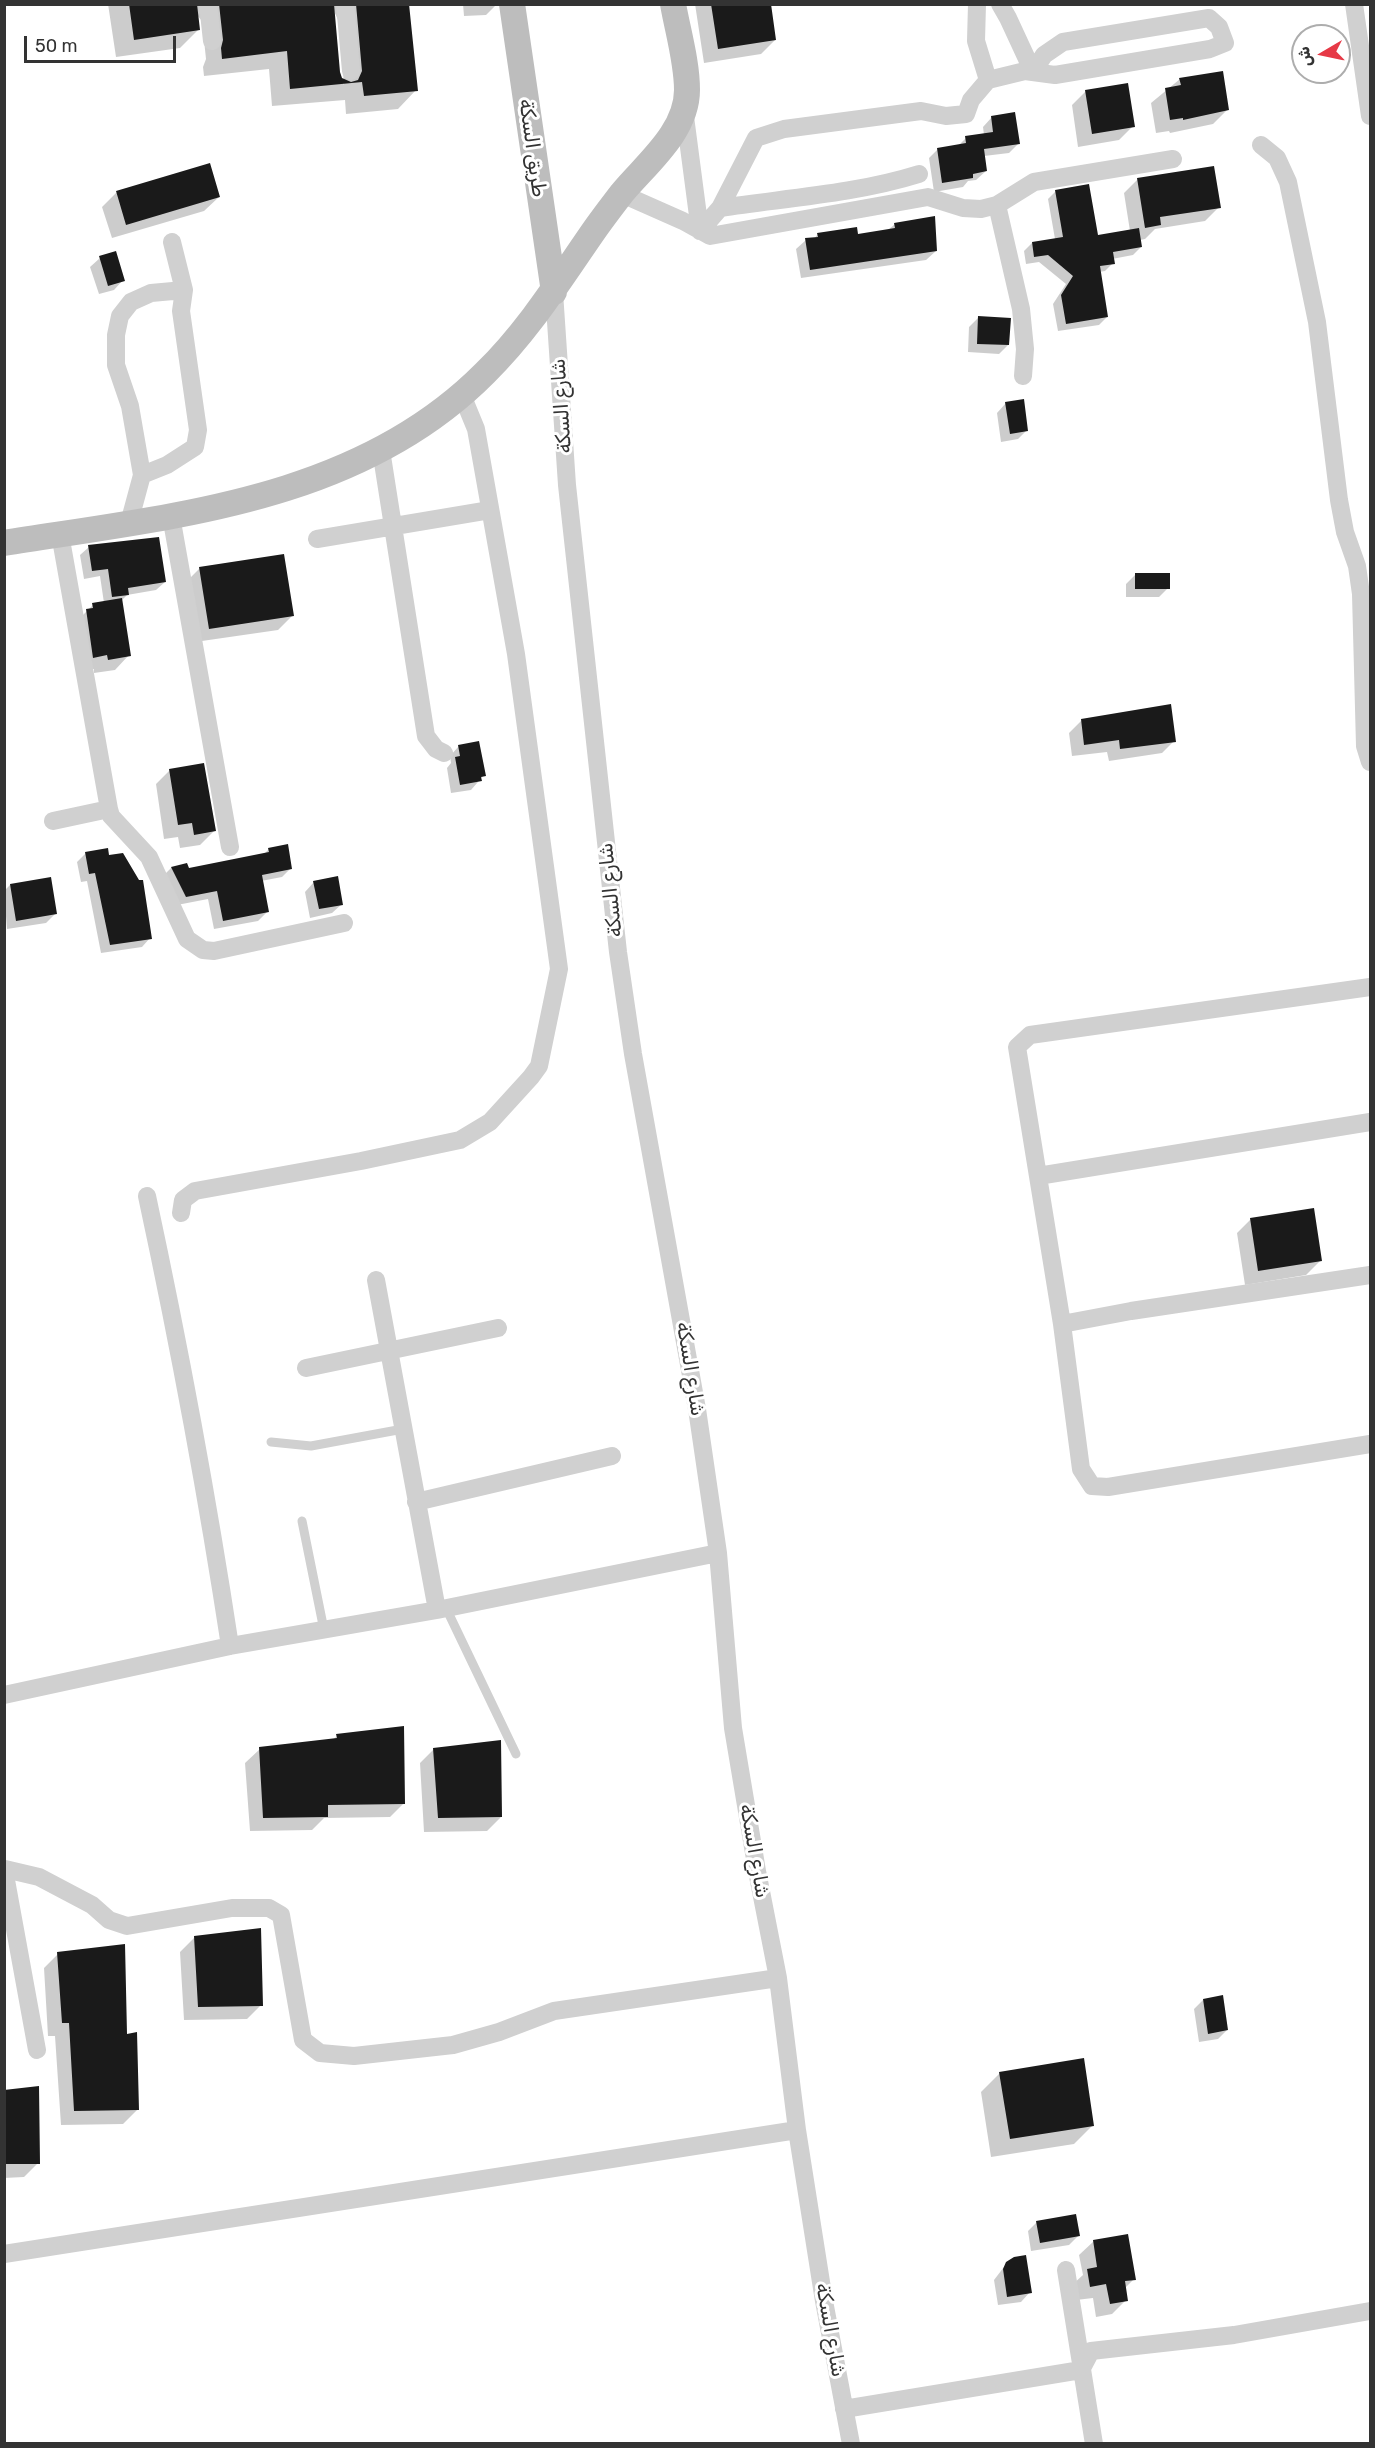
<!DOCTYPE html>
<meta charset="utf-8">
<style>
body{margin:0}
#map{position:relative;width:1375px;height:2448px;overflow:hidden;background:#fff;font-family:Rubik,Cairo,sans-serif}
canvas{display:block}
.frame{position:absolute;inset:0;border:6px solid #333;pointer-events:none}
.north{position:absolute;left:1291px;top:24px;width:60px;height:60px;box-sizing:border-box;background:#fff;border:2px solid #adadad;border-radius:50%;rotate:261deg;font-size:16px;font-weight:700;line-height:24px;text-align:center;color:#333}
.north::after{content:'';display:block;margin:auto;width:21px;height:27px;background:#e63946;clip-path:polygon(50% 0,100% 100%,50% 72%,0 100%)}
.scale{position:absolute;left:24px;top:36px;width:152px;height:27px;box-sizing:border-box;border:3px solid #333;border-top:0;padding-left:8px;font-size:18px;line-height:21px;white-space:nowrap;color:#333;-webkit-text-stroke:4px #fff;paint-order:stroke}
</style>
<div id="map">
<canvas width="1375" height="2448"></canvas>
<div class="frame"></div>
<div class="north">ش</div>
<div class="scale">50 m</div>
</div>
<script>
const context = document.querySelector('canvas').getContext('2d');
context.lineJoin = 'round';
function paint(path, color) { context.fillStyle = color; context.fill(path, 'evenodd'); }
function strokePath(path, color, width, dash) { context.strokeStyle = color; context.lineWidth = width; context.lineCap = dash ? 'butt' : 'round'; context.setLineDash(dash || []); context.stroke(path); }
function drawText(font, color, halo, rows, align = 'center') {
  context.font = font + ' Rubik,Cairo,sans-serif'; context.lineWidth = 6; context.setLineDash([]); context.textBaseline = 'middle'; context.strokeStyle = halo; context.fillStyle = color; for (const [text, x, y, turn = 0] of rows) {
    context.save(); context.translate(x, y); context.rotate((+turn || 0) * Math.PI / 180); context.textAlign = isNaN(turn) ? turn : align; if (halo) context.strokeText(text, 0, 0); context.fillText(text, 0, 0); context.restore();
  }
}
paint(new Path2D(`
 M108,4H407L416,90L398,109L346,114L345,100L272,106L269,69L204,76L203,67L206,59L202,21L197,15L198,30L180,48L116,57ZM333,9L339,22L344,85L338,72Z
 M463,4H495V6L486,15L464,16Z
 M695,4H769L775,40L761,54L704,63Z
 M1180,79L1227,110L1213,124L1170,133L1169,131L1156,133L1151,103Z
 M1086,91L1133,126L1119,140L1078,147L1072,105Z
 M992,117L1019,143L1009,153L984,156L986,171L976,180L968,181L963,187L934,192L929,158L938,149L958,146L966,138L984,135L983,127Z
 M209,165L219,197L204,211L112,238L102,207L116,193Z
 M1138,179L1219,207L1205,221L1155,229L1145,239L1140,240L1141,247L1133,255L1112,259L1113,263L1105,271L1099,272L1107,317L1099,325L1058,331L1053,304L1066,284L1039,262L1026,264L1024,251L1032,243L1055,239L1048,199L1056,191L1096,237L1130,231L1124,193Z
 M895,224L936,251L926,260L801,278L796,249L806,240L814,239L818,234L856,235L888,230Z
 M100,258L123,280L114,290L99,294L90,267Z
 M979,317L1008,345L999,354L968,352L969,327Z
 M1006,403L1027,430L1018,439L1001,442L997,413Z
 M89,547L165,582L156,590L127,595L121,601L129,655L115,670L94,673V669L80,671L73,625L93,605L104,603L100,576L84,579L80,555Z
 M200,568L292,616L278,630L195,642L186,582Z
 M1135,575L1168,588L1159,597H1126V584Z
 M1081,721L1174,741L1162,753L1109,761L1107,752L1072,756L1069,733Z
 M459,746L484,775L471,790L451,793L447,768L451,763L450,756Z
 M170,770L214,831L200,845L180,848L178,837L164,839L156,784Z
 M269,849L291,868L282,877L261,881L267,912L258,921L214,929L208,899L177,905L162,877L171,868L186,865L189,870L263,855Z
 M86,853L108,857L150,938L142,947L101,953L87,881L81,882L77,862Z
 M314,882L342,904L332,913L310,918L305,892Z
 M10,885L55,914L46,923L7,929L4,891Z
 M1251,1219L1320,1261L1306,1275L1245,1285L1237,1233Z
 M337,1736L404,1803L390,1817L324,1818L312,1830L250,1831L245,1763L260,1749L333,1740Z
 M434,1749L501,1817L487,1831L424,1832L420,1763Z
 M194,1938L261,2005L247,2019L184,2020L180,1952Z
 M58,1954L125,2035L138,2109L123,2124L61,2125L55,2036H48L44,1968Z
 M1203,2000L1227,2030L1218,2039L1199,2042L1194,2009Z
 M1000,2073L1093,2125L1074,2144L991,2157L981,2092Z
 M4,2092L38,2163L24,2177L4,2178Z
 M1037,2222L1078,2236L1069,2245L1031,2251L1028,2231Z
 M1094,2241L1134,2279L1124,2289L1126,2300L1112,2314L1096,2317L1093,2298L1076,2300L1073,2284L1083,2275L1079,2255Z
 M1007,2263L1030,2292L1021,2302L998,2305L994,2280Z`), '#0003');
paint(new Path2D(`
 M129,4H197L200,30L134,40Z
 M219,4H334L340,72L342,78L351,82L358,80L362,71L356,4H409L418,91L364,96L362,82L290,89L287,51L222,59L221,48L223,40Z
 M711,4H771L776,40L718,49Z
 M1223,71L1229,110L1183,120V118L1170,120L1165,88L1181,85L1179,78Z
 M1128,83L1135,127L1092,134L1085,90Z
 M1015,112L1020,144L984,149L987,171L973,174V178L942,183L937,148L966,143L965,136L993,132L991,116Z
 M210,163L220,197L126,225L116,191Z
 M1214,166L1221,208L1160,217L1161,225L1145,228L1137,178Z
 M1089,184L1098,235L1139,228L1142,247L1113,252L1115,264L1100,266L1108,317L1066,324L1061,295L1073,276L1048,255L1034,257L1032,242L1063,237L1055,190Z
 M935,216L937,251L810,270L805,238L818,237L817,233L857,227L858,234L895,228L894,223Z
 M116,251L125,281L108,286L99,256Z
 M978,316L1011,318L1009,345L977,344Z
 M1024,399L1028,431L1010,434L1005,402Z
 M159,537L166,582L128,588L129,595L112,597L108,569L92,571L88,545Z
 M284,554L294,616L209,629L199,567Z
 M1135,573H1170V589H1135Z
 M122,598L131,656L108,660L107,655L93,658L86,609L93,608L92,603Z
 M1171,704L1176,742L1120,749L1119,740L1084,745L1081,719Z
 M479,741L486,776L481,777L482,781L460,785L455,757L460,756L458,745Z
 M204,763L216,831L194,835L192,823L178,825L169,769Z
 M288,844L292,869L262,875L269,912L223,921L217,891L186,897L171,867L187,863L189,868L269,852L268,848Z
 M108,848L109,855L123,853L139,880H143L152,939L110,945L95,873L89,874L85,852Z
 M338,876L343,905L319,909L313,881Z
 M51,877L57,914L16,921L10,884Z
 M1314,1208L1322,1261L1258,1271L1250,1218Z
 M404,1726L405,1804L328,1805V1817L263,1818L259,1747L337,1738L336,1734Z
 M501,1740L502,1817L438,1818L433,1748Z
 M261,1928L263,2006L198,2007L194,1936Z
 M125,1944L127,2034L137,2032L139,2110L74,2111L69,2023H62L57,1952Z
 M1223,1995L1228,2030L1208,2034L1203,1999Z
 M1084,2058L1094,2126L1010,2139L999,2072Z
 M39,2086L40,2164H4V2090Z
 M1076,2214L1080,2236L1040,2243L1036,2221Z
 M1128,2234L1136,2280L1125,2281L1128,2301L1110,2304L1106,2284L1090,2287L1087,2269L1097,2267L1093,2240Z
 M1026,2255L1032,2293L1007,2297L1003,2269L1006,2262L1014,2257Z`), '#1a1a1a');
strokePath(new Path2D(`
 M271,1442L311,1446L403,1429
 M302,1521L324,1630
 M446,1608L516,1754`), '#d0d0d0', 9);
strokePath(new Path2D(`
 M208,4L212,41
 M345,4L351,71
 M977,4L976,41L988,80
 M1000,4L1008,18L1033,72
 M1354,4L1370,116
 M684,109L700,231
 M1261,145L1277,158L1288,182L1317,322L1339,500L1345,532L1357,566L1361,594L1365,746L1370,762
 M622,194L683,221L710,236L928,197L963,208L981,209L997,205L1034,182L1173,159
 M997,205L1021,309L1025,349L1023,376
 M720,208C786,198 855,194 919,174
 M700,231L720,208L756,138L784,129L921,111L946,116L966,114L971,100L988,80L1025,71L1055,75L1210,49L1225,43L1219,27L1209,18L1063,42L1044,55L1033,72
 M554,292L567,485L618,952L633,1054L697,1409L718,1553L733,1728L757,1871L778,1978L797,2130L824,2301L851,2444
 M381,450L426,736L436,749L444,753
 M142,475L167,465L195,447L198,430L181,311L184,290L172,242
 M171,516L230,847
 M129,523L142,475L130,406L116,365V335L120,316L131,302L151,293L184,290
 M60,534L109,809L111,816L149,857L187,939L203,950L214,951L344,923
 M317,539L490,510
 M53,821L109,809
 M1370,987L1030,1035L1017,1047L1062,1324L1081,1469L1092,1486L1108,1487L1370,1444
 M1038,1176L1370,1122
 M147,1196C179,1345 207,1495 230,1646
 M181,1213L183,1200L195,1191L361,1161L460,1140L490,1122L531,1077L539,1066L559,969L516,654L476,429L462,395
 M376,1280L437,1610
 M1062,1324L1131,1311L1370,1275
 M306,1368L498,1328
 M416,1502L612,1456
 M4,1695L230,1646L437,1610L718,1553
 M4,1869L37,2050
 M5,1869L39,1877L92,1905L109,1920L127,1926L232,1908H269L281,1915L303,2040L320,2053L354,2056L453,2045L499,2032L554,2011L778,1978
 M4,2254L797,2130
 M1066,2270L1094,2444
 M844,2409L1081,2370L1091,2351L1234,2335L1370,2311`), '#d0d0d0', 18);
strokePath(new Path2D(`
 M512,4L554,292
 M4,543C173,516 358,501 485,373C528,331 559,281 593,232C602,219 612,206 622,193C646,164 687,132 687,90C687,62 678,32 673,4`), '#bdbdbd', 26);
drawText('20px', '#333', '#fff', [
 ["طريق السكة",532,148,82],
 ["شارع السكة",562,406,-94],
 ["شارع السكة",611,890,-96],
 ["شارع السكة",690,1369,81],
 ["شارع السكة",754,1851,80],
 ["شارع السكة",830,2330,80]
]);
</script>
